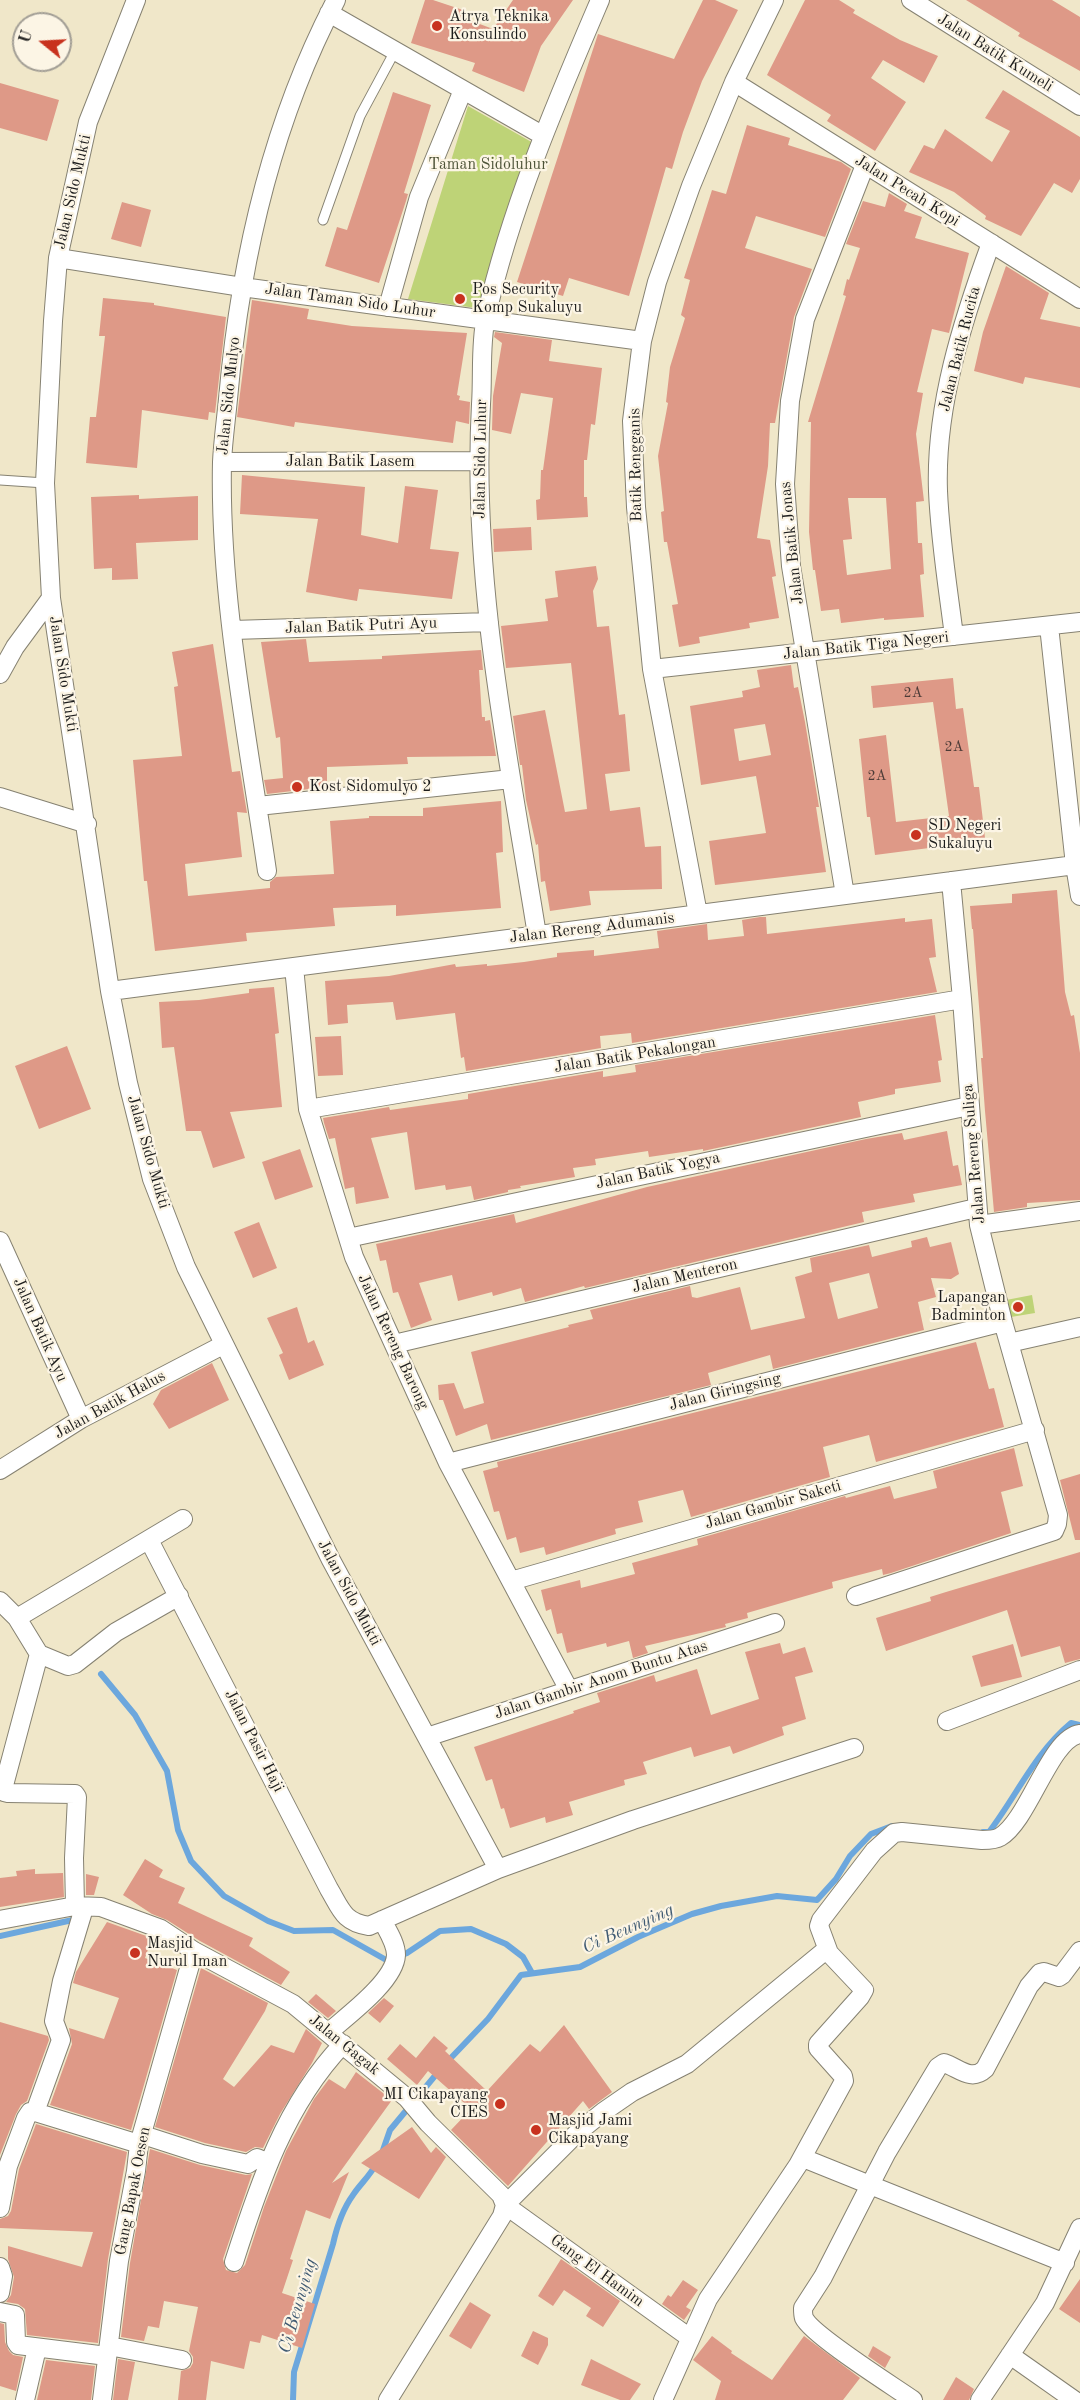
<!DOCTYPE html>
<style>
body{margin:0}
#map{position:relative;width:1080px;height:2400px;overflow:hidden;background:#f0e7c9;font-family:"Old Standard TT",serif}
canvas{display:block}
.north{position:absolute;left:12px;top:12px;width:60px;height:60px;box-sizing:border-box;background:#fcf5e5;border:2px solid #a29e95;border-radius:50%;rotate:288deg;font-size:16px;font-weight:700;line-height:24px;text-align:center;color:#1c1c1c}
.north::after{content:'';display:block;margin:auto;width:21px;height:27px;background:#c8321e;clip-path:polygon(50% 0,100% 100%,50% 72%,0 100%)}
</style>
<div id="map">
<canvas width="1080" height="2400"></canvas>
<div class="north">U</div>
</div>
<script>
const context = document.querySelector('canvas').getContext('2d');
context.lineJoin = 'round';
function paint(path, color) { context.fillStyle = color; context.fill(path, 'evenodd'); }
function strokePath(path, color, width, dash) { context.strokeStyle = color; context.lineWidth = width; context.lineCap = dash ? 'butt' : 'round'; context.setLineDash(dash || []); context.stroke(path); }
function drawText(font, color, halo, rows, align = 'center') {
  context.font = font + ' "Old Standard TT",serif'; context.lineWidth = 4.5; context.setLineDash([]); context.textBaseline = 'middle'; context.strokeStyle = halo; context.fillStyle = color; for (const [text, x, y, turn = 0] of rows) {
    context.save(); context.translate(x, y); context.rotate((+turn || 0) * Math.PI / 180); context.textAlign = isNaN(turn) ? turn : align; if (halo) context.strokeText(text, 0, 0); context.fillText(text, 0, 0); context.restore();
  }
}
paint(new Path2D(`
 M468,106L535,144L477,308L408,299Z
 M1032,1295L1035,1313L1005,1318L1001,1301Z`), '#bed377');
strokePath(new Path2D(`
 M101,1674L135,1715L167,1771L178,1830L191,1861L224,1896L268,1921L294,1931L333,1930L388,1961L407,1953L440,1931L471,1929L506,1944L523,1957L532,1973
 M983,1832H989C1017,1795 1035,1753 1071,1723L1080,1725
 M0,1936L77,1919
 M448,2061L488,2019L521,1975L580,1967L638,1937L692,1914L721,1906L777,1896L817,1900L836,1879L850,1856L871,1834L892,1826
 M382,2153L390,2130L439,2071
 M293,2400L294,2372L333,2244C337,2226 342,2210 353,2195C360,2184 370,2176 376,2164`), '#6ca7dd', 6);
paint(new Path2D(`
 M425,0H433L463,10L461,17L493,29L513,0H573L541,46L524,92L472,71L475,63L411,43Z
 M703,0H715L738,10L702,81L683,132L672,169L666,167L629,296L569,278L563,296L517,282L598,34L674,59Z
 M805,0H839L855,10L853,13L900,40L938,56L924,83L883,60L871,78L906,102L875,151L827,121L831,115L767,75Z
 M966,0H1052L1080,17V71L1018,36L1020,33Z
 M0,83L59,100L47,141L0,128Z
 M1003,90L1080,137V179L1072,193L1054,183L1021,236L985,219L986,216L954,192L909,172L924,145L934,149L945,129L992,162L1010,131L985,118Z
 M393,92L431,105L404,193L408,194L406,201L379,283L325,266L337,227L347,230Z
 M747,125L790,138L788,145L841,162L851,169L825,237L756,216L745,248L812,269L794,317L775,423H770L768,466L757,538L770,540L776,576L772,577L779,618L749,623L750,628L699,637L700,643L679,647L672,605L678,604L667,542H664L661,512L664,511L658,456L668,403L666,402L670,367L685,318L681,315L690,280L684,278L712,190L726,194Z
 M889,193L907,204L904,211L922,217L915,238L969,253L949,333L932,329L917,392L923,393L916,434L924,501L916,502L918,543H922L924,574L920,575L924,617L884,620V618L841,623L839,609L821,611L815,570H813L809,532L811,422H808L846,296L843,295L847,279L849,280L860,248L846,244L863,201L885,207ZM848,498H886L891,569L847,575L843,540L852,539Z
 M122,202L151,210L141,247L111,239Z
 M1006,266L1049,293L1040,319L1080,327V388L1025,377L1023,384L974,371L983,332Z
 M103,298L154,303V305L226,317L215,413L209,412L208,420L142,410L137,468L86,463L90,417H96L105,336H99Z
 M252,300L309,309L307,319L352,326L467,333L457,395L460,396L459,400L470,402L469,424L456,421L453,443L295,422L294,427L237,417Z
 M495,332L552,340L549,361L602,368L595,425L591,424L587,460H584V497H587L588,517L537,520L536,500L540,499L541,470H543L553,398L521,393L511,434L492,430L493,396L502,343L494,337Z
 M242,475L365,487L361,535L398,543L405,486L438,490L430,549L459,552L452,599L359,589L357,601L306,592L318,519L240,514Z
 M139,495V499L198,496V540L136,543L138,579L112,580V568L94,569L91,497Z
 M531,527L532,550L494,552L493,529Z
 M596,566L598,579L593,591L597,627L609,626L619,715L625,714L630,771L605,774L610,811L640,807L645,847L661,846L662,889L589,891L591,905L550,911L545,881L541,882L538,844L536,845L526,800L522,765H520L513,716L545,710L565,812L587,809L571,663L506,668L501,626L548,621L545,599L558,597L555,571Z
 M306,639L309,662L382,659V656L481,650L483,670H479L482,717H485V721L490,720L496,756L407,757L408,764L327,767V787L267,794L264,780L283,778L280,737L276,738L261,642Z
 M213,644L232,772L240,771L247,813L237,812L242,857L185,864L188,896L270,888V882L276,877L334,874L330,821L369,818V816H423V808L501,801L503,852L496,853L501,908L396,916V905L333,908L335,926L246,933L247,941L155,951L147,881H144L133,760L182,756L174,687L178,686L172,652Z
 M791,665L794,688L798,687L805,722L819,807H816L826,872L715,885L709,841L766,833L756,776L701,785L690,706L743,697L742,691L760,687L757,670ZM765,724L771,755L739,761L734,729Z
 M953,678L956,709L963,708L974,787H979L985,838L960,841V844L875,855L870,817H867L859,739L886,735L896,822L949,816L933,702L873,708L871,686Z
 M1057,890L1065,992L1071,1016L1074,1015L1080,1053V1200L1027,1203V1207L994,1212L985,1111L981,1058H983L973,929H972L970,906L1012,903V894Z
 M760,917H766L767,934L905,918V922L932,919L936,957L929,958L937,992L632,1043L631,1033L600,1036L601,1048L466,1071L464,1057L461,1058L455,1013L396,1020L393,1002L347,1005L348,1023L328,1025L325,981L389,976L455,964L456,967L487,964V966L524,962L557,957V953L594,950V956L659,948L657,931L707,924L708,940L744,936L742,920Z
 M274,987L279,1033L275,1034L282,1107L230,1112L245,1158L213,1168L201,1131H186L174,1047L162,1048L159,1002L199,1000L249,993V989Z
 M935,1015L942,1060L938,1061L941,1082L895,1089V1094L858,1102L861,1117L703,1151V1149L649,1157L648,1151L595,1159L596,1165L573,1168L575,1177L520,1186L521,1188L508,1190V1192L474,1200L471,1186L446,1190L445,1185L415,1190L407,1132L371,1138L389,1198L356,1204L354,1187L345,1189L335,1138L329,1139L324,1123L323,1118L389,1107L390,1110L468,1099V1094L603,1071V1077L636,1072L635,1065Z
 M341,1036L343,1075L318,1076L315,1037Z
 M67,1046L91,1109L39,1129L15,1066Z
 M947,1131L953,1166L958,1165L962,1185L913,1194L915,1202L862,1212L864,1222L585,1288L584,1286L525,1302L521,1288L493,1296L492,1292L458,1301L452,1275L419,1283L432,1320L411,1328L398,1292L393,1293L386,1260L380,1261L376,1244L514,1214L516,1223L647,1187L866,1139L902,1133L904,1140Z
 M300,1149L313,1187L275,1200L262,1162Z
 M259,1222L277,1268L253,1278L234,1232Z
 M927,1237L930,1247L951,1242L959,1274L951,1279L931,1278L936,1297L918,1302L924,1330L773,1369L770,1355L708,1373L711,1385L491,1440L487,1424L456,1436L443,1400H439L438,1385L454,1383L464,1409L484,1403L471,1352L569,1327L568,1325L593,1319L590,1310L690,1286L692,1297L697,1298L740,1287L751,1330L805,1318L795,1277L812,1272L810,1258L869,1245L872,1257L912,1247L911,1241ZM869,1273L878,1308L838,1319L829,1283Z
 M297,1307L308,1343L314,1340L324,1365L289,1380L279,1355L283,1353L267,1318Z
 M976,1342L989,1389L994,1388L1004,1427L876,1462L869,1435L823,1447L830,1477L691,1517L683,1490L638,1501L643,1522L615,1529L616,1534L546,1555L544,1547L520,1553L516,1537L507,1540L499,1511L494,1512L483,1471L498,1467L497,1462Z
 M212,1363L229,1400L169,1429L153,1404L161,1390Z
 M1014,1448L1023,1486L1001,1492L1011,1533L891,1573L883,1575L882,1569L832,1582L833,1588L747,1613L748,1618L725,1624L726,1627L645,1646L648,1653L633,1658L629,1641L607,1647L606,1643L567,1653L562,1633L557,1634L551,1609L546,1611L541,1590L580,1580L581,1588L635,1574L632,1563L698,1545L697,1539L845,1496L846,1498L890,1486L894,1499L937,1488L933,1471Z
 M1080,1474V1540H1075L1060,1480Z
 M1080,1552V1659L1065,1663L1060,1646L1021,1657L1007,1610L886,1651L876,1618L931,1601L930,1597L946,1592Z
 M780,1643L783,1654L805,1647L813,1672L795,1677L806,1719L782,1727L784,1735L733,1754L730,1746L694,1757L691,1747L643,1762L647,1774L624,1780L625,1785L569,1802L573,1815L546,1823L545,1817L510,1828L504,1808L501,1809L492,1779L486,1781L474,1747L574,1713L573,1711L600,1702L597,1693L654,1675L656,1682L697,1669L711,1715L759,1699L745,1652Z
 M1013,1644L1022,1677L981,1687L972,1656Z
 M145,1859L163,1870L159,1877L185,1888L178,1903L253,1938L249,1946L290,1972L281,1985L200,1941L167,1920L152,1914L123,1895Z
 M35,1869V1874L63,1873L64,1897L0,1907V1878L17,1876L16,1871Z
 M86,1874L99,1877L94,1895H86Z
 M107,1922L152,1938L145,1958L177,1970L131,2130L50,2105L72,2044L69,2028L104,2039L119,1998L73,1983L76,1972Z
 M201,1968L268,2003L265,2011L223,2079L234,2087L271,2045L294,2053L306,2029L322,2043L312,2063L280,2114L263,2148L255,2147L246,2152L205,2143L155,2127Z
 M316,1994L336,2011L328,2018L308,2002Z
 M384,1998L394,2006L380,2023L368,2013Z
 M0,2022L48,2036L49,2040L27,2101L21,2105L16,2114L0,2155Z
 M564,2025L612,2092L589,2109L583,2101L508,2186L451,2130L471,2109L428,2071L417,2085L387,2059L400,2044L416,2058L434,2036L448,2048L445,2051L487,2091L530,2044L540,2052Z
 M356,2072L392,2100L332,2183L349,2172L330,2219L306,2210L290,2259L293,2260L282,2293L315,2304L302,2348L262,2335L260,2343L250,2341L244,2369L211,2361L206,2400H178L181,2371L190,2368L193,2363V2357L189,2351L198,2307L164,2301L159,2328L148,2326L144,2341L121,2337L130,2263L150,2149L200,2165L246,2175L252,2174L223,2259L226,2270L237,2273L245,2265L264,2207L286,2151L314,2099L329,2079L345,2089Z
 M36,2124L127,2152L108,2259L98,2343L27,2335L25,2309L18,2304L6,2302L11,2295L14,2277L8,2259V2246L82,2267L93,2232L0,2228V2219L8,2216L11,2211L19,2169Z
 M412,2127L431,2153L436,2147L446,2157L419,2199L361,2163Z
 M561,2259L620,2301L603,2327L586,2316L591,2308L564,2290L553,2306L538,2296Z
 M1080,2279V2323L1059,2309Z
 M683,2280L698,2290L686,2307L691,2310L684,2320L662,2304L668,2295L671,2297Z
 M470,2302L491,2315L471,2349L449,2336Z
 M0,2323L4,2324L5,2342L9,2351L13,2355L23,2357L16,2391L0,2386Z
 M533,2331L548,2338V2345L538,2365L521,2356Z
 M712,2336L732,2351L731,2353L772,2380L804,2336L860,2378L843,2400H715L721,2381L693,2360Z
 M873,2346L891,2357L885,2368L868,2356Z
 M118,2359L135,2362L128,2400H113Z
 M591,2359L641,2384L630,2400H620L581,2385Z
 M46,2360L95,2366L91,2400H37Z
 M956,2377L974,2389L969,2400H943Z`), '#de9987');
const lane = new Path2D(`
 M323,220L360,116L395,51
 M0,480L45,483`);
const street = new Path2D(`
 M136,0L88,122L58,258L53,321L45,483L51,598L110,991L128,1083L152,1179L186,1267L331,1560L498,1869
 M911,0L1080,106
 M329,13L542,135
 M734,82L1080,299
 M58,258L242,287L642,341
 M388,307L419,197L463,90
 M222,462L478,461
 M1049,626L1075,865L1080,896
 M233,630L489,622
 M954,636C948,588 940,540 938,491C935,407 962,322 991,243
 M652,669L1080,622
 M0,674L15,647L51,598
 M0,797L87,824
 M258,806L511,779
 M267,871C248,739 219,596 222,462C223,441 226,420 228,399C240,262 272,122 336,0
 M845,895L791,566L785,484L790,401L805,319L865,165
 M698,914L652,669L636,507L632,421L642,341L657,282L691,186L734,82L774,0
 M537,935C509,759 471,583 481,404C483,376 480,344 486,317C511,207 556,103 600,0
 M294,967L308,1109L354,1257L448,1463L569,1690
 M110,991L1075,865
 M308,1109L962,999
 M979,1225L1080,1211
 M348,1238L969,1106
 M0,1241L81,1419
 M1009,1343L1080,1327
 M394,1344L976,1208
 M448,1463L1003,1322
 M0,1470L81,1419L223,1345
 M149,1540L329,1889C341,1909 343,1922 369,1926L498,1869L633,1820L854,1748
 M511,1581L1035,1430
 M856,1596L1054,1531L1057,1524L1058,1515L1003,1322L979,1225L962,999L951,881
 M0,1601L17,1618L39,1654L68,1666L75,1664L116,1632L179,1596
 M17,1618L183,1519
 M39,1654L3,1789L4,1792L8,1793L75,1794L77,1797L74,1858L75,1906
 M947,1721L1080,1670
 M427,1737L775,1623
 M0,1920L75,1906L101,1907L161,1929L194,1951L293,2004L407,2098L428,2123L501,2195L505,2205L502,2216L388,2400
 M329,2032C347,2016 395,1981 396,1955C396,1943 387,1930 382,1920
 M35,2112L139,2144
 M143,2135L202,2154L248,2164L257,2158L269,2163
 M803,2158L870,2185L887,2152L938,2067L944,2063C959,2068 971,2082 985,2069L1029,1986L1040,1973L1044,1972L1059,1977L1062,1975L1080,1951
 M505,2205L577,2133L603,2112L632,2092L687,2064L827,1949
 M505,2205L690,2338
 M0,2208L8,2166L26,2118L30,2112H35L61,2040L54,2021L62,1981L84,1908
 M234,2262C259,2184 285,2105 343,2044
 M0,2267L3,2276L0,2293
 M0,2312L15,2315L16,2342L18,2345L107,2356
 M109,2346L182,2360
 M1010,2355L1074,2400
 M25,2400L37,2348
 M102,2400L119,2261L136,2171L139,2144L194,1951
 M663,2400L708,2299L798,2165L844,2081L843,2076L818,2048V2044L860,1997L864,1990L829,1953L819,1926L821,1920L874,1851L894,1833L902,1832L982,1840C988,1840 995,1840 1000,1837C1029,1820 1050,1738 1080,1734
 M913,2400C893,2386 812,2335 804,2318C803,2315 803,2312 803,2308L823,2277L870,2185L1065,2263
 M980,2400L1045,2303L1080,2228`);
strokePath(lane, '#868272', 11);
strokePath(street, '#868272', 20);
strokePath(lane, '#fff', 9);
strokePath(street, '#fff', 18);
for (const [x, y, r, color] of [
 [437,26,6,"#c8321e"],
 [460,299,6,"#c8321e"],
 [297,787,6,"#c8321e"],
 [916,835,6,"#c8321e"],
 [1018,1307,6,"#c8321e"],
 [135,1953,6,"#c8321e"],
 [500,2104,6,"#c8321e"],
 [536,2130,6,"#c8321e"]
]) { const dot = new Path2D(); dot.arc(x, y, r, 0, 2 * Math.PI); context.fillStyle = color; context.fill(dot); strokePath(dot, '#fcf5e5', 2); }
drawText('14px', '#4c3b37', null, [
 ["2A",913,693],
 ["2A",954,747],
 ["2A",877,776]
]);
drawText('16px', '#1c1c1c', '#fcf5e5', [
 ["Atrya Teknika",449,17],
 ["Konsulindo",449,35],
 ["Pos Security",472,290],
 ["Komp Sukaluyu",472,308],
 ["Kost Sidomulyo 2",309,787],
 ["SD Negeri",928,826],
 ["Sukaluyu",928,844],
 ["Lapangan",1006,1298,"right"],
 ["Badminton",1006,1316,"right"],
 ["Masjid",147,1944],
 ["Nurul Iman",147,1962],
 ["MI Cikapayang",488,2095,"right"],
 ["CIES",488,2113,"right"],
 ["Masjid Jami",548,2121],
 ["Cikapayang",548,2139]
], 'left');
drawText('16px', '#1c1c1c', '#fcf5e5', [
 ["Jalan Batik Kumeli",995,53,32],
 ["Jalan Pecah Kopi",907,191,32],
 ["Jalan Sido Mukti",73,192,-77],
 ["Jalan Taman Sido Luhur",350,301,8],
 ["Jalan Batik Rucita",960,349,-76],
 ["Jalan Sido Mulyo",229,396,-84],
 ["Jalan Sido Luhur",481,459,-89],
 ["Jalan Batik Lasem",350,462],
 ["Batik Rengganis",636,465,-91],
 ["Jalan Batik Jonas",792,543,-96],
 ["Jalan Batik Putri Ayu",361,626,-2],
 ["Jalan Batik Tiga Negeri",866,646,-6],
 ["Jalan Sido Mukti",63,674,81],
 ["Jalan Rereng Adumanis",592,928,-7],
 ["Jalan Batik Pekalongan",635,1055,-9],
 ["Jalan Sido Mukti",148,1152,74],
 ["Jalan Rereng Suliga",974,1154,-95],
 ["Jalan Batik Yogya",658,1171,-12],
 ["Jalan Menteron",685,1276,-13],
 ["Jalan Batik Ayu",40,1330,66],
 ["Jalan Rereng Barong",393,1342,65],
 ["Jalan Giringsing",725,1392,-14],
 ["Jalan Batik Halus",110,1405,-29],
 ["Jalan Gambir Saketi",773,1505,-16],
 ["Jalan Sido Mukti",349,1593,62],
 ["Jalan Gambir Anom Buntu Atas",601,1680,-18],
 ["Jalan Pasir Haji",254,1741,63],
 ["Jalan Gagak",344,2045,39],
 ["Gang Bapak Oesen",133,2191,-79],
 ["Gang El Hamim",597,2271,36]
]);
drawText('16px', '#4d5337', '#fcf5e5', [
 ["Taman Sidoluhur",488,165]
]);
drawText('italic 18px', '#405b73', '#fcf5e5', [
 ["Ci Beunying",628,1929,-24],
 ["Ci Beunying",298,2306,-74]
]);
</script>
